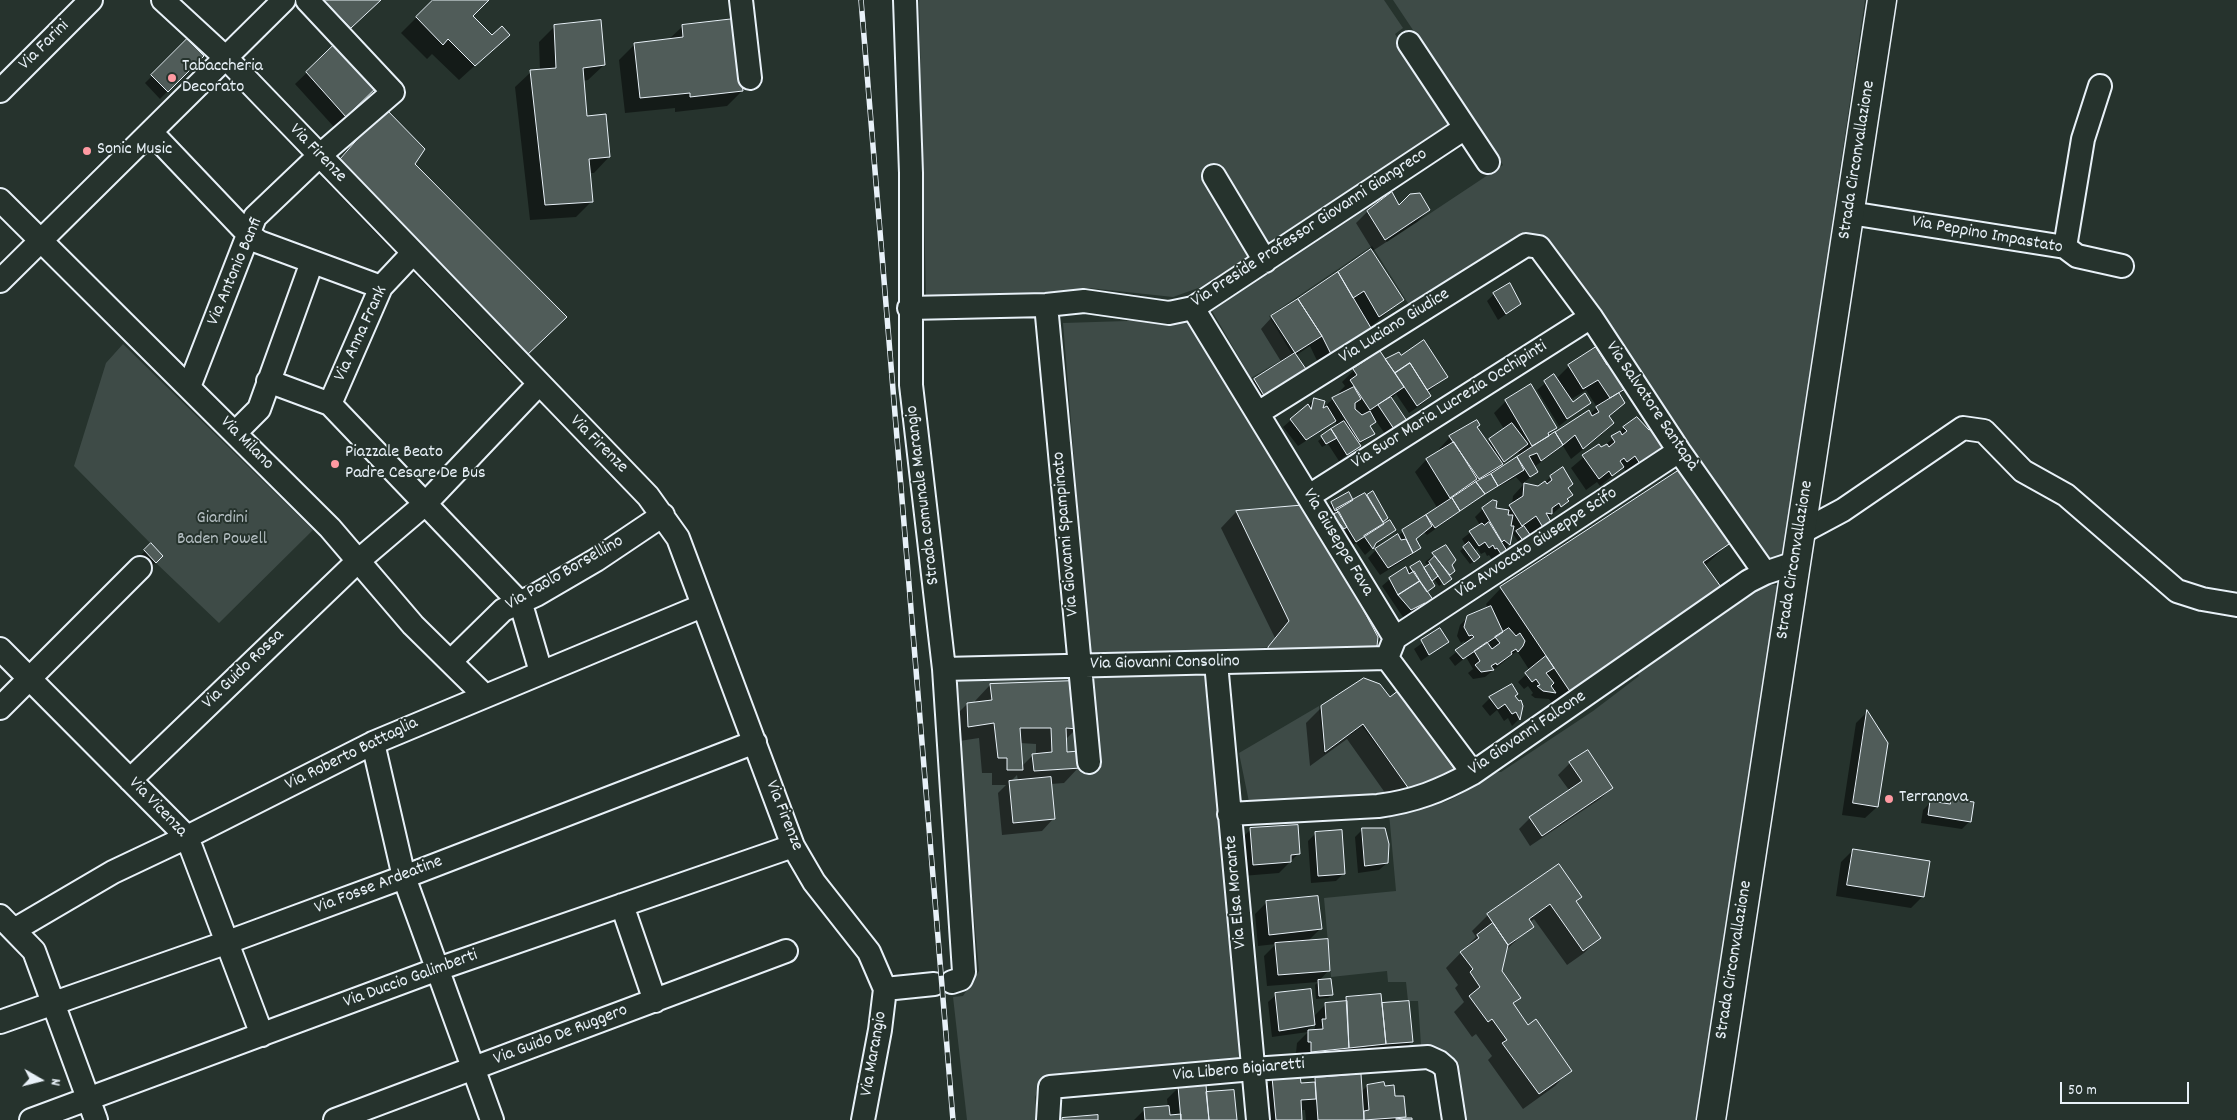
<!DOCTYPE html>
<meta charset="utf-8">
<style>
body{margin:0}
#map{position:relative;width:2237px;height:1120px;overflow:hidden;background:#26332d;font-family:Dekko,sans-serif}
canvas{display:block}
.north{position:absolute;left:15px;top:1055px;width:50px;height:50px;-webkit-text-stroke:4px #26332d;paint-order:stroke;rotate:98deg;font-size:14px;font-weight:700;line-height:20px;text-align:center;color:#e8f1f8}
.north::after{content:'';display:block;margin:auto;width:18px;height:22px;background:#e8f1f8;clip-path:polygon(50% 0,100% 100%,50% 72%,0 100%)}
.scale{position:absolute;left:2060px;top:1082px;width:129px;height:22px;box-sizing:border-box;border:2px solid #e8f1f8;border-top:0;padding-left:6px;font-size:15px;line-height:18px;white-space:nowrap;color:#e8f1f8;-webkit-text-stroke:4px #26332d;paint-order:stroke}
</style>
<div id="map">
<canvas width="2237" height="1120"></canvas>
<div class="north">N</div>
<div class="scale">50 m</div>
</div>
<script>
const context = document.querySelector('canvas').getContext('2d');
context.lineJoin = 'round';
function paint(path, color) { context.fillStyle = color; context.fill(path, 'evenodd'); }
function strokePath(path, color, width, dash) { context.strokeStyle = color; context.lineWidth = width; context.lineCap = dash ? 'butt' : 'round'; context.setLineDash(dash || []); context.stroke(path); }
function drawText(font, color, halo, rows, align = 'center') {
  context.font = font + ' Dekko,sans-serif'; context.lineWidth = 4; context.setLineDash([]); context.textBaseline = 'middle'; context.strokeStyle = halo; context.fillStyle = color; for (const [text, x, y, turn = 0] of rows) {
    context.save(); context.translate(x, y); context.rotate((+turn || 0) * Math.PI / 180); context.textAlign = isNaN(turn) ? turn : align; if (halo) context.strokeText(text, 0, 0); context.fillText(text, 0, 0); context.restore();
  }
}
paint(new Path2D(`
 M919,0H1384L1403,28L1395,34L1451,123L1201,287L1173,297L1089,288L1040,295H926Z
 M1393,0H1865L1833,216L1790,555L1769,561L1547,246L1411,308L1372,246L1269,316L1292,354L1251,378L1212,311L1365,210L1387,242L1503,165Z
 M1190,319L1212,346L1377,642L1090,656L1063,323Z
 M123,344L313,530L219,623L156,563L163,556L74,466L106,363Z
 M1761,584L1776,585L1781,588L1698,1120H1465L1446,1055L1421,1045L1418,1001H1408L1406,982H1388L1387,971L1331,977L1324,898L1396,891L1389,813C1412,810 1433,808 1454,798C1473,789 1479,773 1501,772L1593,711L1639,676L1634,669Z
 M1204,675L1243,1059L1044,1079L1035,1097L1038,1120H967L953,997L963,996L979,971L952,678Z
 M1319,706L1324,754L1362,726L1409,789L1404,794L1249,802L1239,753Z`), '#3e4b47');
paint(new Path2D(`
 M308,0H381L334,43Z
 M434,0H488L471,16L492,50L459,80L432,54L427,59L401,33Z
 M683,26L742,91L727,106L675,112V108L625,113L619,60L634,45L668,40Z
 M554,27L604,65L588,80L583,81L586,118L609,157L594,173H589L592,201L576,217L530,220L515,87L531,72L540,71L539,42Z
 M187,41L202,56L160,99L145,83Z
 M338,43L379,83L334,127L295,84Z
 M370,125L413,164L550,333L509,372L323,178Z
 M1392,194L1399,207L1429,210L1417,222L1371,252L1402,300L1321,369L1310,346L1295,356L1260,409L1247,388L1254,380L1282,363L1261,329L1272,317L1372,249L1356,223L1367,212Z
 M1494,294L1520,304L1498,320L1487,301Z
 M1380,353L1385,361L1400,356L1446,377L1427,393L1430,396L1422,404L1409,413L1396,394L1391,399L1407,423L1388,438L1376,421L1369,427L1373,434L1339,461L1328,444L1322,447L1318,441L1338,426L1334,420L1326,428L1298,446L1283,427L1314,400L1321,411L1326,408L1325,406L1333,399L1341,395L1339,392L1345,386L1342,382L1354,370Z
 M1569,366L1606,367L1628,386L1619,395L1623,403L1608,418L1613,423L1601,435L1571,459L1563,446L1534,467L1537,472L1522,484L1538,488L1551,477L1567,488V501L1548,518L1551,524L1520,544L1513,534L1506,550L1493,561L1489,555L1487,556L1485,552L1481,554L1477,548L1474,551L1475,560L1470,564L1460,551L1466,546L1462,539L1480,525L1475,517L1483,509L1505,510L1512,505L1513,496L1523,485L1516,477L1480,497L1427,535L1424,532L1420,535L1415,540L1420,547L1412,555L1380,575L1368,558L1376,550L1438,509L1415,472L1426,460L1441,452L1439,449L1450,437L1476,428L1487,443L1504,429L1494,413L1506,401L1555,428L1547,436L1549,438L1590,414L1597,407L1586,390L1570,400L1573,404L1590,402L1559,426L1537,390L1554,376L1556,379ZM1518,452L1520,456L1492,475L1498,467Z
 M1624,428L1648,432L1669,446L1630,477L1623,467L1600,486L1597,482L1586,490L1571,468L1598,445L1601,449Z
 M1372,493L1383,521L1381,523L1394,529L1365,555L1356,543L1348,548L1330,518L1334,513L1329,506L1332,503L1353,501Z
 M1306,507L1376,637L1253,664L1275,638L1221,528L1236,512Z
 M1730,542L1555,708L1549,699L1535,698L1531,695L1533,693L1528,686L1524,689L1518,682L1530,671L1517,651L1485,677L1473,679L1468,673L1473,669L1466,657L1455,666L1449,658L1466,644L1464,641L1461,643L1457,636L1460,625L1468,617L1488,608L1486,604L1501,588Z
 M151,545L162,556L152,566L141,555Z
 M1446,546L1453,571L1440,582L1442,584L1439,586L1434,579L1431,581L1422,595L1432,601L1419,613L1417,610L1403,617L1382,586L1390,579L1407,572L1419,562L1424,570L1428,566L1425,562Z
 M1440,630L1447,642L1421,661L1414,649Z
 M1364,680L1454,770L1393,804L1347,739L1310,766L1306,723L1322,707Z
 M990,685L1077,728L1065,740L1066,753L1079,767L1064,783L1051,784L1053,819L1042,831L1002,835L998,793L1006,785H992V773H982L979,738L953,742L952,719L967,704L975,703V701ZM1020,743L1036,744V755L1032,756L1022,766ZM1017,775L1018,781L1010,782Z
 M1512,685L1514,697L1522,707L1519,719L1512,726L1508,718L1504,721L1497,710L1490,716L1482,706L1490,698Z
 M1867,712L1886,744L1877,807L1865,818L1842,815L1856,723Z
 M1570,763L1612,788L1600,799L1530,846L1519,829L1530,818L1569,790L1558,775Z
 M1952,800L1970,821L1962,829L1921,823L1923,810L1931,802L1947,805Z
 M1251,829L1298,854L1279,873L1242,876L1239,841Z
 M1362,830L1387,863L1379,870L1358,873L1355,837Z
 M1315,834L1344,873L1336,881L1311,883L1308,841Z
 M1853,850L1923,896L1911,908L1836,896L1841,862Z
 M1559,866L1581,897L1575,903L1599,938L1584,953L1567,965L1534,919L1530,922L1532,926L1506,950L1501,971L1519,998L1512,1005L1528,1026L1570,1070L1555,1086L1523,1109L1488,1060L1492,1056L1476,1034L1472,1037L1454,1012L1464,1002L1455,988L1458,985L1446,968L1476,937L1472,931L1488,915Z
 M1266,903L1320,929L1307,942L1329,970L1318,982L1330,980L1332,995L1328,998L1316,999L1315,985L1318,982L1267,986L1264,956L1276,944L1258,946L1255,914Z
 M1276,995L1313,1017L1326,1004L1342,1002L1346,998L1381,1005L1383,1004L1412,1042L1404,1050L1300,1063V1053H1296L1297,1043L1308,1032L1272,1037L1268,1002ZM1315,1023V1028L1312,1031H1307Z
 M1273,1079L1300,1084H1311L1315,1079L1361,1092L1367,1086L1384,1087L1394,1097H1402L1403,1120H1411H1306L1305,1110H1300V1120H1264L1261,1090Z
 M1179,1087L1205,1093L1236,1120H1134L1145,1109L1168,1108L1167,1099Z`), '#0007');
const building = new Path2D(`
 M324,0H381L351,28Z
 M433,0H489L473,16L492,35L502,26L510,35L475,66L448,39L443,45L416,17Z
 M734,19L743,91L690,97V93L640,98L634,43L683,37L682,25Z
 M601,20L605,65L583,68L587,116L606,114L610,157L589,159L593,202L545,205L530,70L556,68L554,25Z
 M187,39L204,56L168,92L151,75Z
 M338,41L381,83L346,117L306,72Z
 M385,108L425,149L415,164L567,317L525,357L338,162Z
 M1392,192L1399,205L1410,194L1420,193L1430,210L1385,240L1367,211Z
 M1371,249L1404,300L1379,317L1364,291L1353,298L1338,272Z
 M1338,272L1374,333L1333,358L1322,336L1298,299Z
 M1510,283L1521,304L1506,314L1493,293Z
 M1298,299L1322,336L1295,353L1271,316Z
 M1424,340L1448,377L1427,390L1410,363L1395,373L1385,359L1399,352L1401,355Z
 M1596,347L1607,365L1614,360L1630,386L1610,398L1598,380L1583,389L1568,365Z
 M1380,351L1404,387L1370,410L1350,380L1357,375L1353,369Z
 M1295,353L1310,375L1268,402L1254,379Z
 M1410,363L1431,396L1417,406L1395,373Z
 M1554,374L1573,402L1585,393L1591,403L1567,419L1544,381Z
 M1531,384L1557,428L1548,433L1549,436L1532,446L1505,400Z
 M1354,387L1361,399L1355,403V409L1362,415L1370,411L1376,422L1370,426L1375,434L1360,442L1332,398Z
 M1619,393L1625,403L1609,416L1614,423L1583,449L1575,435L1563,445L1555,432L1589,410L1592,416L1599,412L1596,407Z
 M1391,397L1409,424L1396,432L1378,405Z
 M1314,398L1325,401L1323,408L1327,406L1336,421L1306,440L1290,419L1308,404L1311,409Z
 M1637,417L1649,430L1656,425L1671,446L1642,467L1635,456L1627,462L1624,458L1620,461L1624,467L1612,476L1609,471L1599,479L1582,455L1599,444L1601,447L1607,444L1609,447L1615,442L1611,436L1620,431L1622,435L1627,431L1623,427Z
 M1477,420L1480,425L1477,427L1503,464L1479,479L1449,436Z
 M1344,421L1361,446L1347,455L1331,429Z
 M1512,423L1528,444L1504,462L1489,439Z
 M1331,429L1337,438L1326,444L1321,436Z
 M1555,432L1563,445L1541,461L1537,453L1529,456L1538,472L1530,477L1517,457Z
 M1454,442L1477,479L1450,498L1426,459Z
 M1517,457L1524,470L1498,486L1491,474Z
 M1563,467L1573,484L1568,488L1573,495L1567,499L1569,501L1561,507L1559,503L1552,508V514L1546,513L1552,524L1544,529L1536,516L1522,526L1509,505L1523,496L1524,483L1538,486L1545,481L1547,484L1552,480L1550,476Z
 M1684,467L1732,542L1703,562L1721,587L1571,693L1500,587Z
 M1491,474L1498,486L1485,494L1476,482Z
 M1476,482L1485,494L1460,511L1452,498Z
 M1373,491L1388,518L1383,522L1367,495Z
 M1349,492L1353,500L1335,511L1331,502Z
 M1365,493L1384,524L1356,542L1336,509Z
 M1452,498L1460,511L1435,528L1426,515Z
 M1493,500L1497,501L1496,508L1509,510L1508,515H1513L1511,526H1514L1510,545L1504,540L1502,542L1482,508Z
 M1307,505L1378,637L1377,646L1373,649L1268,651V647L1289,621L1236,511Z
 M1339,512L1347,527L1344,529L1340,524H1337L1334,514Z
 M1426,515L1432,526L1416,539L1421,548L1413,553L1402,530Z
 M1390,520L1396,530L1376,543L1373,549L1364,536Z
 M1489,522L1507,551L1501,554L1497,548L1495,549L1493,545L1489,548L1485,542L1479,546L1469,531L1482,523L1484,525Z
 M1524,526L1531,536L1524,542L1516,531Z
 M1398,534L1401,540L1406,539L1413,553L1388,568L1375,549Z
 M1469,542L1480,557L1474,562L1463,547Z
 M151,543L163,556L156,563L144,550Z
 M1446,545L1456,560L1452,565L1455,571L1450,575L1432,553Z
 M1435,556L1452,579L1444,585L1429,562Z
 M1420,561L1435,586L1427,592L1410,567Z
 M1430,564L1438,576L1432,581L1424,568Z
 M1406,567L1409,574L1414,571L1420,581L1398,595L1389,578Z
 M1420,581L1434,601L1428,607L1425,603L1411,610L1398,595Z
 M1491,606L1503,632L1463,659L1455,650L1474,637L1472,635L1469,636L1464,627L1467,616Z
 M1440,628L1449,642L1429,655L1421,640Z
 M1509,628L1516,636L1520,633L1525,641L1523,646L1518,652L1516,649L1511,652L1512,654L1497,665L1496,663L1491,666L1494,670L1481,672L1475,665L1480,661L1474,651L1487,642L1492,649L1500,643L1495,637Z
 M1546,656L1554,668L1546,673L1554,683L1551,686L1556,693L1543,691L1537,686L1540,685L1536,679L1532,682L1525,673Z
 M1364,678L1380,684L1390,697L1399,690L1455,770L1435,787L1409,789L1363,724L1325,752L1321,706Z
 M1074,681L1078,729L1066,728L1067,752L1079,751L1081,768L1034,771L1032,754L1052,752L1051,728H1020L1023,770H1007V758H998L994,723L968,727L967,703L992,700L990,684Z
 M1512,684L1518,694L1515,696L1519,701L1521,700L1523,706L1520,720L1516,712L1512,714L1505,704L1498,709L1489,697Z
 M1867,710L1888,743L1878,807L1853,803Z
 M1588,750L1613,788L1542,836L1529,817L1582,781L1569,762Z
 M1051,777L1055,819L1013,823L1009,781Z
 M1951,799L1974,802L1971,822L1928,815L1930,801L1950,804Z
 M1298,825L1300,854L1291,855V862L1253,865L1250,828Z
 M1362,828H1385L1389,844L1388,863L1365,866Z
 M1342,830L1345,874L1318,876L1315,832Z
 M1853,849L1930,861L1924,897L1847,885Z
 M1559,864L1582,897L1576,901L1601,938L1583,951L1550,904L1529,919L1534,927L1508,945L1487,914Z
 M1318,896L1322,929L1269,935L1266,901Z
 M1493,923L1508,945L1502,971L1521,998L1513,1003L1528,1025L1536,1019L1572,1071L1539,1094L1502,1043L1507,1040L1492,1019L1488,1022L1469,996L1480,987L1470,972L1473,969L1460,952L1479,938L1477,935Z
 M1328,939L1330,971L1278,975L1275,943Z
 M1331,979L1333,995L1319,996L1318,980Z
 M1311,989L1315,1025L1279,1031L1275,993Z
 M1381,994L1386,1044L1349,1048L1346,997Z
 M1347,1001L1349,1048L1311,1052V1042H1308V1030L1323,1029L1322,1019H1326L1325,1003Z
 M1409,1001L1413,1042L1386,1044L1382,1003Z
 M1361,1074L1364,1120H1318L1315,1078Z
 M1300,1075L1301,1083L1315,1082L1316,1099L1301,1100L1302,1120H1276L1272,1077Z
 M1384,1082L1385,1086L1394,1085L1395,1096H1404L1406,1117L1364,1120V1111L1369,1110L1367,1085Z
 M1206,1085L1209,1120H1181L1178,1086Z
 M1234,1090L1237,1120H1209L1206,1092Z
 M1169,1106L1170,1115L1181,1114V1120H1145L1144,1108Z
 M1098,1115V1120H1062V1118Z
 M1404,1118H1412V1120L1396,1119Z`);
paint(building, '#505c59');
strokePath(building, '#e8f1f8', 1);
const minor = new Path2D(`
 M163,0L226,58L648,496L678,538L793,846L814,882L869,952L885,989L880,1030L863,1120
 M741,0L750,78
 M905,0L911,173V385L944,669L964,972L961,979L952,982
 M1409,43L1488,162
 M0,91L91,0
 M151,132L248,234L259,242L381,287
 M1214,176L1265,261
 M0,200L330,528L413,625L484,695
 M1850,213L2065,247L2077,256L2122,266
 M2065,247L2083,139L2100,86
 M0,281L284,0
 M1046,305L1089,762
 M909,308L1046,305L1084,301L1169,313L1193,308L1465,128
 M1193,308L1395,638L1387,658L1473,773
 M268,381L330,404L521,604L541,672
 M189,387L255,217L319,156L393,92L307,0
 M330,404L381,287L413,253
 M1258,413L1526,245L1539,247L1591,317L1679,451L1765,573
 M235,433L259,409L312,262
 M1309,496L1591,317
 M1800,533L1843,510L1963,428L1984,431L2023,471L2066,495L2177,591L2202,599L2237,605
 M1395,638L1679,451
 M0,649L187,837L262,1035
 M451,661L503,610L536,595L596,560L663,515
 M1216,663L1258,1120
 M944,669L1387,658
 M0,708L140,568
 M373,743L404,877L492,1120
 M130,780L358,561L425,504L538,385
 M1229,814L1378,806C1415,801 1440,791 1473,773L1749,581L1765,573L1795,563
 M622,905L655,1001
 M0,916L34,951L96,1120
 M14,930L113,872L187,837L373,743L702,606
 M885,989L934,984
 M0,1022L228,942L404,877L755,742
 M31,1120L438,969L793,846
 M335,1120L786,951
 M1048,1120L1050,1087L1253,1069L1428,1057L1439,1062L1446,1068L1454,1120`);
const major = new Path2D(`
 M1711,1120L1882,0`);
strokePath(minor, '#e8f1f8', 26);
strokePath(major, '#e8f1f8', 31);
strokePath(minor, '#26332d', 22);
strokePath(major, '#26332d', 28);
const rail = new Path2D(`
 M861,0L953,1120`);
strokePath(rail, '#e8f1f8', 5.5);
strokePath(rail, '#26332d', 4, [11]);
for (const [x, y, r, color] of [
 [172,78,5,"#ff9aa2"],
 [87,151,5,"#ff9aa2"],
 [335,464,5,"#ff9aa2"],
 [1889,799,5,"#ff9aa2"]
]) { const dot = new Path2D(); dot.arc(x, y, r, 0, 2 * Math.PI); context.fillStyle = color; context.fill(dot); strokePath(dot, '#26332d', 2); }
drawText('18px', '#e8f1f8', '#26332d', [
 ["Via Farini",45,46,-45],
 ["Via Firenze",317,154,46],
 ["Strada Circonvallazione",1858,160,-81],
 ["Via Preside Professor Giovanni Giangreco",1310,229,-33],
 ["Via Peppino Impastato",1987,236,10],
 ["Via Antonio Banfi",236,272,-67],
 ["Via Luciano Giudice",1395,327,-32],
 ["Via Anna Frank",362,334,-65],
 ["Via Suor Maria Lucrezia Occhipinti",1450,406,-32],
 ["Via Salvatore Santapà",1651,407,56],
 ["Via Milano",246,444,45],
 ["Via Firenze",598,445,45],
 ["Strada comunale Marangio",924,495,-97],
 ["Via Giovanni Spampinato",1067,534,-95],
 ["Via Giuseppe Fava",1337,543,59],
 ["Via Avvocato Giuseppe Scifo",1537,544,-33],
 ["Strada Circonvallazione",1796,560,-81],
 ["Via Paolo Borsellino",565,574,-30],
 ["Via Giovanni Consolino",1165,664,-1],
 ["Via Guido Rossa",244,670,-44],
 ["Via Giovanni Falcone",1528,734,-34],
 ["Via Roberto Battaglia",352,755,-26],
 ["Via Vicenza",157,808,46],
 ["Via Firenze",783,816,68],
 ["Via Fosse Ardeatine",379,886,-21],
 ["Via Elsa Morante",1237,892,-95],
 ["Strada Circonvallazione",1735,960,-81],
 ["Via Duccio Galimberti",411,980,-20],
 ["Via Guido De Ruggero",561,1036,-21],
 ["Via Marangio",875,1054,-80],
 ["Via Libero Bigiaretti",1239,1071,-5]
]);
drawText('18px', '#e8f1f8', '#26332d', [
 ["Tabaccheria",182,68],
 ["Decorato",182,89],
 ["Sonic Music",97,151],
 ["Piazzale Beato",345,454],
 ["Padre Cesare De Bus",345,475],
 ["Terranova",1899,799]
], 'left');
drawText('18px', '#b5bfc3', '#26332d', [
 ["Giardini",222,520],
 ["Baden Powell",222,541]
]);
</script>
